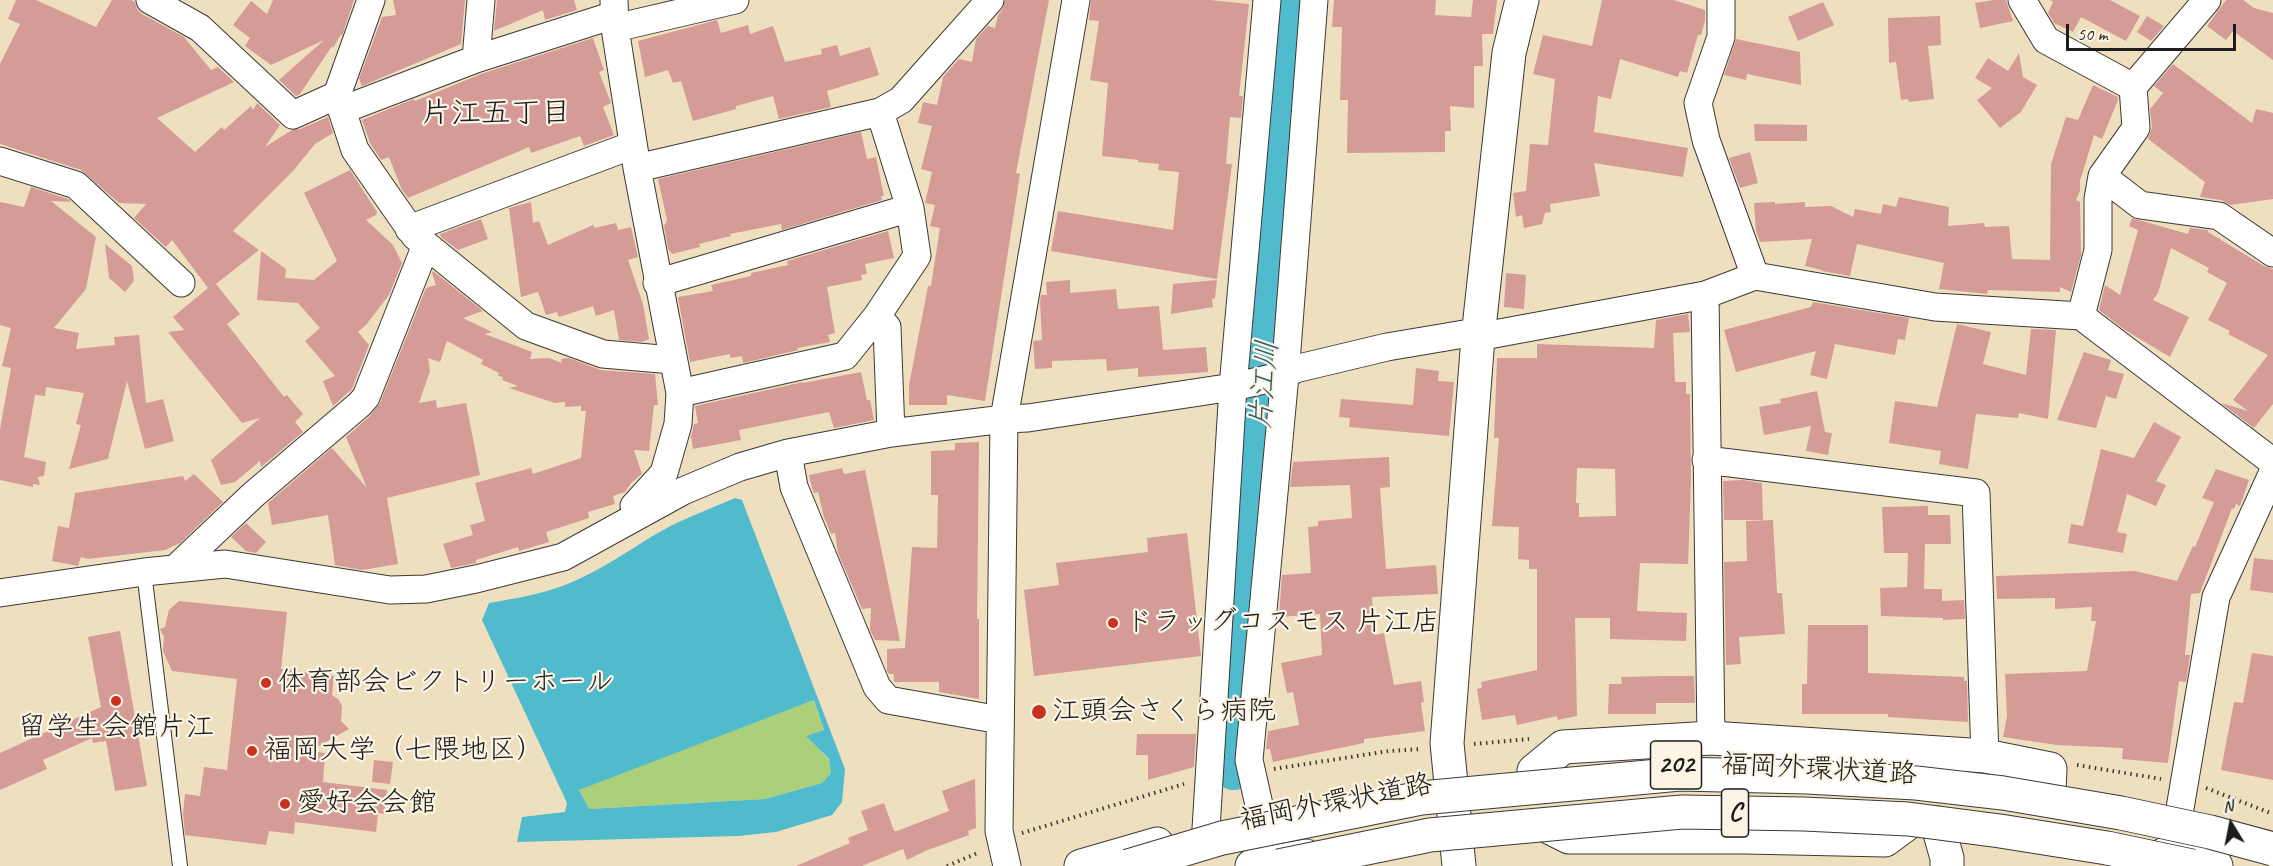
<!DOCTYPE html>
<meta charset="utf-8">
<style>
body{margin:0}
#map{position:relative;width:2273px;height:866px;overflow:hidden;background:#eee0bf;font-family:Caveat,sans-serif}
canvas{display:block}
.north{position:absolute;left:2201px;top:794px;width:60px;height:60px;-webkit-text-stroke:4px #fcf5e5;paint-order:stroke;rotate:350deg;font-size:16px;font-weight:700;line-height:24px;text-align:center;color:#1c1c1c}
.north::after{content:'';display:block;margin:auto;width:21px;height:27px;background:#1c1c1c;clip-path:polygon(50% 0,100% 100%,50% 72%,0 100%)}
.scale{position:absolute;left:2066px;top:24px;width:170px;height:27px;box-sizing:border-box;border:3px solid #1c1c1c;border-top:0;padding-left:8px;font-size:18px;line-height:21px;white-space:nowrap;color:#1c1c1c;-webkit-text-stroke:4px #fcf5e5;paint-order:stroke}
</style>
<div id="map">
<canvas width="2273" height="866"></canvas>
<div class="north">N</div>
<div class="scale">50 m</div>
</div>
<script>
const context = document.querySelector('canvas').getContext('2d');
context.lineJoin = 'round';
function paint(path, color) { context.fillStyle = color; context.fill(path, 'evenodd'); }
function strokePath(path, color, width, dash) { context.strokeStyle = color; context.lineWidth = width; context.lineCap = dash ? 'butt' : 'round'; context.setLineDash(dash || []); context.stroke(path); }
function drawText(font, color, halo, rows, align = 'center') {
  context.font = font + ' Caveat,"Klee One",sans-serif'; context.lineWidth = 4.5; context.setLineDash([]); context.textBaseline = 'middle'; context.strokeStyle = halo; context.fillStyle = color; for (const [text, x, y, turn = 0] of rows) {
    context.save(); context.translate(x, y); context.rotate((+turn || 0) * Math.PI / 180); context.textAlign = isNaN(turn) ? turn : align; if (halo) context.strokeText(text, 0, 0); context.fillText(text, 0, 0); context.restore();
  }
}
paint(new Path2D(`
 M814,700L824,731L807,736L829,760L831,773L822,783L765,799L588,809L579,789Z`), '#acd07a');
paint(new Path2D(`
 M735,498L742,500L845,769L842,802L832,815L776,832L738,836L517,842L522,817L565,812L567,803L482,620L489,603C517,598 544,594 570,583C600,570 624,554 651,537C677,521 707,510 735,498ZM814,700L824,730L806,736L829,759L831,773L822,783L765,799L589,809L579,790Z`), '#51bbce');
strokePath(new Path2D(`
 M1234,770L1261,395L1296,0`), '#51bbce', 40);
paint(new Path2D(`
 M16,0H36L96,27L112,0H131L135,2L137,9L142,14L184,37L211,70L218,67L234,82L157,118L195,152L222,127L224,130L251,106L253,110L257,103L280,125L265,147L292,130L300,129L328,117L333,133L315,144L293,171L233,231L259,250L216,284L240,314L227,324L284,397L287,395L303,414L295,422L303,432L261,467L260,461L235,482L221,485L211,460L260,418L242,423L168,332L184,330L173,317L208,288L172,240L166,247L134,218L146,204L119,203L81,170L0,144V64L20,24L8,19Z
 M273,0H354L342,36L341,34L333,48L332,46L300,94L296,96L279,80L324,40L271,65L245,46L250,38L233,25L251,1L267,14Z
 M393,0H465L461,44L362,86L359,79L382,17L396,15Z
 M497,0H574L577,10L545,20L543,10L494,31Z
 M1005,0H1049L1016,173L1020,174L985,401L947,395V405H909V385L928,286H931L940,228L930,226L935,205L925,203L932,172L921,169L932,126L918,123L923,102L937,105L943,77L959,59L972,62L976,39L988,26L995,28L998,15L1002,10Z
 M1091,0H1210L1249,4L1239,96H1243L1241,118L1230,117L1226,164H1232L1217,279L1051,251L1058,211L1173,230L1179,172L1158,170L1159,164L1138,162V160L1102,156L1108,83L1090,80L1099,21L1089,20Z
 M1334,0H1436L1435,15L1471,17L1473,0H1497L1493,34H1482L1483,66H1474V108L1450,106L1451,131H1445V152L1347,153L1348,100H1340L1342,27H1332Z
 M1602,0H1674L1705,10V21L1701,35H1698L1687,73L1680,71L1678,77L1620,59L1611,99L1598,96L1594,132L1688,148L1683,177L1594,163L1600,196L1550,204L1551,212L1545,213L1542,224L1524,228L1522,215L1516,217L1513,193L1526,191L1530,144L1548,145L1555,79L1533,74L1543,35L1592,46Z
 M1994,0H2006L2013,21L1980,28L1975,3Z
 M2050,0H2110L2140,16L2126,41L2081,17L2073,32L2054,23L2048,13L2053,2Z
 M2226,0H2243L2254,8L2273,13V60L2233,31L2226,40L2207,26Z
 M1823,2L1834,25L1798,41L1788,17Z
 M1940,16L1941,45L1928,46L1934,99L1909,102L1908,99L1901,100L1896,62L1889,63L1888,18Z
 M2147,16L2164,26L2151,41L2137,32Z
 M717,20L721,33L748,25L750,34L773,26L785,62L822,54L821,49L837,45L840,56L870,47L879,75L827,91L831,107L779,119L773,96L736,106V109L693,121L681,81L673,83L668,70L645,77L638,41Z
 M593,38L604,70L599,72L611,103L603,107L614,135L584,146L580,136L531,153L529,147L408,198L401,188L389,157L381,160L370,143L362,120L374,115L414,99L415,101L481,74Z
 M1736,39L1800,52L1801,85L1747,74L1746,80L1724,75Z
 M2019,53L2023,77L2037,85L2021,112L2000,128L1977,100L1992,88L1975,78L1988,58L2008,71Z
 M2173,64L2252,123L2256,109L2273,113V199L2230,205L2221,200L2200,197L2205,182L2148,139L2152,127L2150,109L2163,93L2154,86Z
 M2093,85L2118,97V100L2102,139L2094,135L2080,181V191L2076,200L2080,202L2081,255L2071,292L2060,287V292L1988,290L1987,294L1939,289L1944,263L1857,244L1850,276L1822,271V270L1805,266L1812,239L1760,242L1756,231L1754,203L1775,202V204L1805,202V207L1831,206L1853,217L1855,209L1881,214L1883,204L1896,207L1899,197L1949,207L1948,226L1984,223L1985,227L2009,226L2012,259L2050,260L2051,164L2066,117L2078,120Z
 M1754,124L1807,125V141H1755Z
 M861,132L867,159L876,157L884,196H881L882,200L782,230L781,224L730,234L731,236L699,244L700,247L672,254L668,249L664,226L667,220L658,179Z
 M1750,152L1758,183L1740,188L1729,158Z
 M350,170L377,212L376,215L366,220L393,245L402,263L389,295L366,325L358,332L369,345L352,389L333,406L323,381L335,376L305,341L320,328L298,303L257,300L261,251L286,269L285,278L314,280L337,261L304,193Z
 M31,187L68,199L71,202L51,201L96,237L86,289L54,328L79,333L76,349L115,345L114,337L139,335L146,403L163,399L174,441L145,449L127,381L108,459L69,469L81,425L76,424L84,393L46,387L45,396L35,395L24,457L46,462L44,476L38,477L40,485L33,484V487L0,480V429L11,368L2,366L11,328L0,325V202L24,207Z
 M531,202L533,223L539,221L548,245L593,225L595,228L616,223L618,230L631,227L638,257L628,260L643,304L649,339L642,342L619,340L614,310L596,316L593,306L559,317L557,312L546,315L538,292L521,297L509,208Z
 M2132,218L2188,234L2190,228L2208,230V232L2264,266L2273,269V404L2254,428L2221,403L2248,411L2233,400L2268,355L2228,334L2230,331L2208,320L2227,283L2207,272L2209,268L2171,248L2158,293L2153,300L2189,317L2170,357L2125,330L2099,310L2105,285L2120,295L2138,230L2129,226Z
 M481,219L488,239L458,250L441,237L440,234Z
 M888,231L894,258L865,264L867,274L861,275L862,280L827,287L835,333L828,335L830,342L797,348L798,350L743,363L742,356L730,358V354L690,362L678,297L713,291L711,285L751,276V273L788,265L787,261Z
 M105,244L132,266L134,281L125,292L109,278Z
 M433,271L483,311L463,318L492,332L485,334L532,352L530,359L549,358L562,363L561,359L569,358L601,370L655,374L658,405H654L649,451L634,450L642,474L631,483L625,492L613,496L615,504L588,512L589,518L546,532L549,542L519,551L518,547L476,560V563L451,568L443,544L473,535L470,525L485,521L475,483L531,468L533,474L581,458L586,411H581V406L565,407V402L555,403L509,388L518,386L502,380L503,377L498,376L499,373L481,364L483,360L447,341L440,362L428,358L430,371L419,403L436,400L437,408L466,403L480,475L387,498L398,564L362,570L335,565L328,515L272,525L268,503L332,448L367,488L346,437L370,416L380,403L426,288L436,285L432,273Z
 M1506,273L1526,275L1524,309L1504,307Z
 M1070,280V293L1116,289L1118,309L1159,306L1163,350L1206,347L1208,372L1138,377V368L1107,371L1106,359L1052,361V368L1035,369L1033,341L1042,340L1040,302L1041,295H1047L1046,282Z
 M1217,280L1215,298L1212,299L1213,307L1171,314L1173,284Z
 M1813,302L1909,318L1905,340L1898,339L1895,355L1835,344L1827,379L1810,375L1816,351L1736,372L1724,330L1811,307Z
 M1688,314L1690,332L1673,333L1675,382H1686V394H1690L1691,481L1688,564L1640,563L1637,611L1687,613L1686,641L1610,639V618H1575L1577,716L1558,720L1557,716L1517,725L1515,715L1482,720L1477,689L1482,688L1481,682L1537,670V569H1529V560L1518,559L1519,527L1492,526L1499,438H1494L1497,358H1537V344L1654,348L1656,320ZM1577,468L1615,469L1616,516L1579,517V503H1576Z
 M1957,324L1991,332L1983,364L2026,375L2031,329L2056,330L2048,419L2019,413L2018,418L1976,414L1968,469L1939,464L1941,451L1889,443L1895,401L1937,407Z
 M2084,352L2111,360L2108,370L2124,374L2116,399L2106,396L2096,428L2057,420Z
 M1416,368L1439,371L1438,381L1454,382L1449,436L1349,427L1350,418L1339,417L1341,399L1413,405Z
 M861,372L867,400H870L874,420L834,428L829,412L739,430L741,440L693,449L691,437L694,424L698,423L695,406L803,382V383Z
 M1817,391L1825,432L1832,433L1828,455L1806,451L1811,426L1764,435L1759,407L1781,403L1780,399Z
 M2154,422L2181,437L2156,481L2166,485L2156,506L2127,494L2117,532L2127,534L2123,553L2068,543L2071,524L2083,526L2101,449L2134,458Z
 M979,442L977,619H979V699L939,692V682H894V674H889L887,671V649L905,648L912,547L937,548L938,495H931V451L955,450V443Z
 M1389,457L1390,487L1380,488L1386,569L1436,565L1438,594L1372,597L1375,635L1384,633L1394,685L1421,681L1424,702L1421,703L1425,731L1364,739V743L1273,762L1270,749H1266L1268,731L1299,725L1293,692L1287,693L1281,663L1322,655L1320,614L1279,617L1282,575L1311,573L1308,527L1318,526V521L1352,518L1350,485L1290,487L1293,462Z
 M842,468L844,474L865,470L900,641L875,640L870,630L871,608L862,609L838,553L835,533L831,534L824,517L818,492L814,493L812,488L809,475Z
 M2216,469L2249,480L2240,506L2236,504L2234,509L2232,508L2200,593L2191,594L2185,655H2190L2186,682L2179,681L2168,763L2122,759L2123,748L2057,745L2003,737L2007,716L2005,674L2087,671L2096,621H2091L2092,607L2055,609V598L1997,599L1996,576L2135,571L2177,581L2193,546L2195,547L2214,502L2202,498Z
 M194,474L223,502L180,543L165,550L88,559L81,557L78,566L52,561L58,526L69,528L75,493L183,476L185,481Z
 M1743,480L1762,483L1763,520H1724L1723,481Z
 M1928,506V515H1950L1951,544H1925L1924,589H1942V601L1964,600L1965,619L1943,620V618L1881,616L1880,588L1907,587L1908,553H1884L1882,507Z
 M1773,520L1777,593H1782L1785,634L1739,637L1741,664L1726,665L1724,562L1747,561L1746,521Z
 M246,523L266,542L256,553L246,551L231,537Z
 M1187,533L1201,656L1034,676L1024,590L1059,585L1056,563L1148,552L1147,538Z
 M2254,558L2273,560V593L2250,590Z
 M179,601L287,612L281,669L334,676L332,695L339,700L342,706L341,721L349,729L310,751L325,753L323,782L387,790L384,814L378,813L376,832L295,822L294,834L269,831L266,845L185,835L183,813L185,794L200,796L204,767L227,770L237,679L172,671L163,651L164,637L160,629L165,627L169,610Z
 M1808,625H1868V673L1964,677V681H1967L1968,722L1888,717V714H1802V684H1807Z
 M120,631L147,786L115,791L106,741L93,743L92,738L43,760L47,769L0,790V753L101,707L88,637Z
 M2252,653L2273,656V780L2221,770L2234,702L2243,703Z
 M1664,676H1694L1695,703H1656V714H1608L1609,684H1622L1621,677Z
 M1137,734H1196L1194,767L1148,780V755H1136Z
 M374,760L393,762L390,784L372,782Z
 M975,779L976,828L968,831L969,835L925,851L907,860L903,849L862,866H796L850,843L848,838L868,830L861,811L884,803L894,831H897L949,811L942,791Z`), '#d49b97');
const service = new Path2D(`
 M144,572L180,866`);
const minor = new Path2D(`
 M150,0L200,28L293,115L337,95L371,0
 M614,0L615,28L637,168L680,393L678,424L664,473L634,506L639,512
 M2022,0L2046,40L2133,87L2136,128L2102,176L2140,205L2219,216L2273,253
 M615,28L735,0
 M476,59L481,0
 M2133,87L2207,0
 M337,95L355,150L415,236L526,326L603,354L661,359L671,357
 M342,110L476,59L614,15
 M0,161L76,185L181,283
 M637,168L880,112L901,100L990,0
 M409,229L633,145
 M1755,276L1935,307L2081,316L2273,462
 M657,283L910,208
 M1705,295L1711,738
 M877,316L887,327L891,433
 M2081,316L2098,250V199L2102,176
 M680,393L845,356L877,316L917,256L910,208L880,112
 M788,453L794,487L877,687L888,700L1000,720
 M1706,460L1976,493L1985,756
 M176,568L253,495L360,404L366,397L426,245
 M0,593L144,572L225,564L390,590L426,589L476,579L563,557L683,491L740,467L788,453L891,433L1004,419L1028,418L1233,387L1285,375L1295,369L1387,347L1464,334L1478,337L1705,295L1755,276L1706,140L1698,103L1721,37V0
 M1206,829L1233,387L1267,0
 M2178,844V820L2216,597L2273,472
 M1007,866L999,831L1004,419L1076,0
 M1257,866L1261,814L1249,760L1285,375L1314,0`);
const tertiary = new Path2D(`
 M1459,866L1447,743L1478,337L1509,53L1522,0`);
const primary = new Path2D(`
 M1937,823L1947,858V866`);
const trunk = new Path2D(`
 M1534,771L1563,747L1711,738L1985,756L2050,769L2049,791
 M1545,825L1569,837H1746L1885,840L1912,820
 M2165,854L2216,866
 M1081,866L1157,844
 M1252,866L1306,856`);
strokePath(service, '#3c3934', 16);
strokePath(minor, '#3c3934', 29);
strokePath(tertiary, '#3c3934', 35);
strokePath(primary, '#3c3934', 35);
strokePath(trunk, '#3c3934', 35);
strokePath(new Path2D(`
 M1474,744L1529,739
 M2077,765L2161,779
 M1274,769L1389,751L1422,749
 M2206,788L2273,814
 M1022,833L1184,784
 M947,866L980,852`), '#3c3934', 4, [1.5, 4.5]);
strokePath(service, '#fff', 14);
strokePath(minor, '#fff', 27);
strokePath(tertiary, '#fff', 33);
strokePath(primary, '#fff', 33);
strokePath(trunk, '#fff', 33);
const motorwayBridge = new Path2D(`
 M1128,866L1222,838L1421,798L1680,774L1807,777L1916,783L2003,793L2121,813L2210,832L2273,849
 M1279,866L1430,835L1682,812L1804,814L1908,819L2000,831L2107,848L2192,866`);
strokePath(motorwayBridge, '#3c3934', 35, []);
strokePath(motorwayBridge, '#fff', 33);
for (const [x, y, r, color] of [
 [1113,623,6,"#c8321e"],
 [266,683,6,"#c8321e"],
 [116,701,6,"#c8321e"],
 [1039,712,8,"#c8321e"],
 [252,751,6,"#c8321e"],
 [285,804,6,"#c8321e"]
]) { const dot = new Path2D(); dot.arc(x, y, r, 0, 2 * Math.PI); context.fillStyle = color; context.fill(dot); strokePath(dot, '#fcf5e5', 2); }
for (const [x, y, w] of [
 [1676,765,51],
 [1735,813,27]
]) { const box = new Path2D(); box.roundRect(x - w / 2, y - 24, w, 48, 4.5); context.fillStyle = '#fcf5e5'; context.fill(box); strokePath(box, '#1c1c1c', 1.5); }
drawText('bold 27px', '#1c1c1c', null, [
 ["202",1676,765],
 ["C",1735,813]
]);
drawText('28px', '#1c1c1c', '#fcf5e5', [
 ["ドラッグコスモス 片江店",1125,623],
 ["体育部会ビクトリーホール",278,683],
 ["江頭会さくら病院",1052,712],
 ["留学生会館片江",116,728,"center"],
 ["福岡大学（七隈地区）",264,751],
 ["愛好会会館",297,804]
], 'left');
drawText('28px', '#1c1c1c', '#fcf5e5', [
 ["福岡外環状道路",1819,770,3],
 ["福岡外環状道路",1336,803,-11]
]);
drawText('30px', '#1c1c1c', '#fcf5e5', [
 ["片江五丁目",496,114]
]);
drawText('italic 30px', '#315c63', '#fcf5e5', [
 ["片江川",1265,385,-85]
]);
</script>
